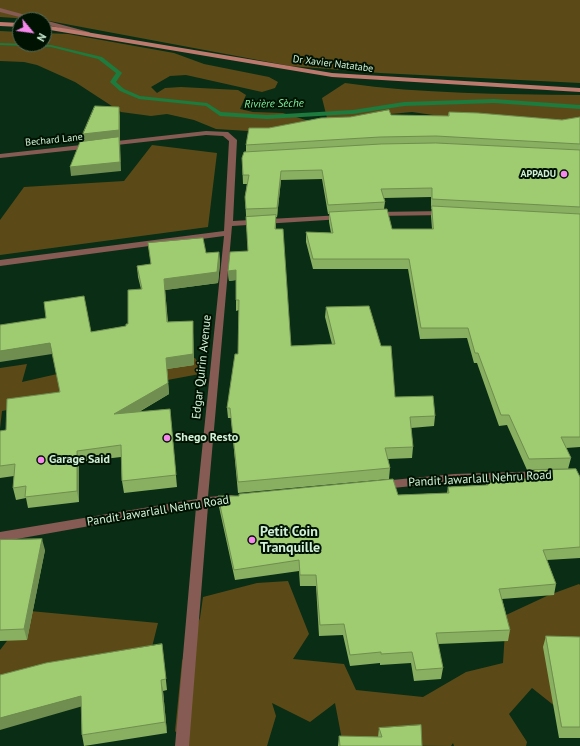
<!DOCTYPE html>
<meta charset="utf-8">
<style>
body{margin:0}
#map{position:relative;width:580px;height:746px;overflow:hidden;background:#0a2d15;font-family:"PT Sans",sans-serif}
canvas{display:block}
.north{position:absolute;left:12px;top:12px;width:40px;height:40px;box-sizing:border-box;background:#001303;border:1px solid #546c57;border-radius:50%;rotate:119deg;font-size:11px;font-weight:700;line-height:16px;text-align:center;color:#d1f1d6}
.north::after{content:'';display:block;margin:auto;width:14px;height:18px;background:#f688ed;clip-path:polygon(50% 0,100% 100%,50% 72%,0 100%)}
</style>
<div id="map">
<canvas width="580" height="746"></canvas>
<div class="north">N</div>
</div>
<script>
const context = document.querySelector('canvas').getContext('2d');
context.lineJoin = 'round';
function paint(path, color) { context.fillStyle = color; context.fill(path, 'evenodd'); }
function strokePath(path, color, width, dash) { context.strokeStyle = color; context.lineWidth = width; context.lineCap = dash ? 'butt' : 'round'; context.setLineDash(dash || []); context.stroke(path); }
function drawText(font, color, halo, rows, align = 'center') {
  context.font = font + ' "PT Sans",sans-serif'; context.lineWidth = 4; context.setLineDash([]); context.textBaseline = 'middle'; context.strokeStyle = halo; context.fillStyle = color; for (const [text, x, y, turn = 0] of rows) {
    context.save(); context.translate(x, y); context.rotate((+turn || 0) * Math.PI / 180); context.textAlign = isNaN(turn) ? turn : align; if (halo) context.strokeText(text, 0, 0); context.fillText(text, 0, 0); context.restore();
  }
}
paint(new Path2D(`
 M0,0H580V83L380,73L290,66L44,20L0,17Z
 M0,31L20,32V44H44V33L68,34L174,53L204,64L269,77L278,82L275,88L262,92L186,75L170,76L151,87L157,93L165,88L181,87L238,90L246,95L240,109L253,112L283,113L309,121L262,134L248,131L216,129L194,120L167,114L151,116L121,112L75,82L37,65L24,62L0,61Z
 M345,83C423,94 501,94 580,95V118L557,123L461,119L412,112L380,115L354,123L327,118L322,98Z
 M152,145L217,153L208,227L0,255V220L24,187L124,181Z
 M195,358L205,373L2,411L0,429V368L27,364L22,382L88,367Z
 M288,581L309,634L293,659L344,664L356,690L423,697L466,672L503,663L506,615L549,595L579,584L580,585V667L561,711L532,688L509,714L527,742L526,746H454L453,743L451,746L343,745L335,703L310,722L272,703L276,716L267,746H188L175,731L182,661L200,618L203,597L257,583Z
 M30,611L158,623L149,659L0,686V650Z`), '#5b4a17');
paint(new Path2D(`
 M0,43L51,45L102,57L121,72L122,73L116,82L124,89L140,96L207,103L221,112L267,115L353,110L404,102L494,99L580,105V109L494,103L404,106L353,114L267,119L220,116L206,106L139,99L120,91L110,82L116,73L98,59L51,47L0,45Z`), '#1c7b3d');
paint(new Path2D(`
 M206,131L228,132L237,140L233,221L342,215L346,217L342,219L232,226L208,497L231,495L235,496L237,499L235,502L208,506L189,746H175L196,507L0,542V532L197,499L224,236L0,266V260L224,231L229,141L223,136L206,135L108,146L104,144L108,142Z
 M90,144H93V148L0,158V154Z
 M444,211H447V215L374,216L370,214L374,212Z
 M546,471L550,472L552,475L550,478L546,479L454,482L382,489L378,488L376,485L378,482L382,481L454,474Z`), '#855b53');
paint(new Path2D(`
 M0,8L40,19L41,20H31L0,12Z
 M44,20L89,32L90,33L87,35L44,24Z`), '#855b53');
paint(new Path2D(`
 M0,22L20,23V27L0,26Z
 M44,25L332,73L580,88V92L332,77L44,29Z`), '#bc796d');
paint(new Path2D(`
 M449,112L562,120L580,117V447L566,448L571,458L568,469L527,470L507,425L499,426L477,363H474L467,338L420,339L408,269H313L306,242V232L331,233L329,222V214H328L322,179L281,180L277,217H276V229L291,346L332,344L325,317L326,307L395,397L435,416L434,426L411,428L413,447L412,458L388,459L390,468L389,479L238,493L231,418H228L227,408L238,354L239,310L236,311V280L229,281L228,271L248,251L245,197L247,184H243L242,158L246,152V145L269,128L350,117L391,115L448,116ZM431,197V209H432L431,216L432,229H392L384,209L385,202L384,198Z
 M148,243L206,253L219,252L220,263L218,283L165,290L168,322L193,321V332L194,365L167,369L169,394L139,412L170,409L177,487L124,493L122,481L121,457L79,462V502L28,508L26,498L16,500L13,488L14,476L0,478V431L6,430L59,392L91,332L126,326L128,324L141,289L138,277L137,266L151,264Z
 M534,470L580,477V558L547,560L556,584L554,595L502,599L510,630L508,641L438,644L443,668L441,679L414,681L411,663L380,665V663L350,666L343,635L319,636L316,586H300L299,571L235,580L219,507L218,496L398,495L447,493L448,487L486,485L487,480L532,479Z
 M0,540L45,550L27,640L0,641Z
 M546,636L580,637V738H559L543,647Z
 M162,644L167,690L163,691L167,733L84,746L82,735L81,707Z
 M379,728L422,746H338L339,736L378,737Z`), '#89af61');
paint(new Path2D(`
 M119,107L120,116V139L121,171L71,176L70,167L84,143L83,134Z
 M281,171V180L277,217V208Z
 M276,215V225L275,239V229Z
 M219,252L220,263L218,283L165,290L164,279Z
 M236,270V280L229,281L228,271Z
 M193,321V332L194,365L167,369L169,394L116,425L114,414L166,358Z
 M50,343L52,354L0,362V351Z
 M77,451L79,462V502L77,491Z
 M42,539L45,550L27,640L24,629Z
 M161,680L163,691L167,733L165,722Z
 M81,696L83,706L0,730V718Z`), '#6f8e4f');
const building = new Path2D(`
 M95,106L119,107V130L83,134Z
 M389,110L391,115L449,116V112L478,113L562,120L580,117V144L436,136L380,137L246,145L249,128H269L321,118L350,117Z
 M119,137L120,162L70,167L80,142Z
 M436,143L580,150V207L432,199V188L381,189L385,202L328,205L322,170L281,171L277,208L246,209L245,197L249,175H243L242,158L244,152L381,144Z
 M432,206L580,214V437H561L571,458L529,459L509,415H501L478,353H475L468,328H421L409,259H313L306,232L333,233L329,212L387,209L392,229H433Z
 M276,215L275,229H283L291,346L335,344L326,307L369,306L381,346H391L395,397L433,396L435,416L410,417L413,447L385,448L390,468L238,482L230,408H227L235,354H238L239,300H236V270L228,271L230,252L248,251L246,217Z
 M203,238L206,253L219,252L217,272L164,279L167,322L193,321V354L166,358L168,383L114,414L170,409L176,475L122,481L121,445L77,451V491L25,497L26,486L13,488L15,464L0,466V431L6,430L7,399L60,392L50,343L0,351V325L46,318L44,302L84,296L91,332L126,326V324H128V290L142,289L137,266L151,264L148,243Z
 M576,469L580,477V547L543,550L556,584L499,589L510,630L436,633L443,668L416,670L412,652L381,654V652L350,655L344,624L320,625L316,575H300L299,560L234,570L218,496H239V494L393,479L398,495L449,493L448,487L488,485L487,480L537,478L534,470Z
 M42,539L24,629L0,630V540Z
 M546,636L580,637V727H562Z
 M162,644L166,679L161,680L165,722L82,735L81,696L0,718V675L46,663Z
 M421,725L422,746H340L339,736L382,737L379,728Z`);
paint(building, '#9fcb71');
strokePath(building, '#6f8e4f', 1);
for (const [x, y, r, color] of [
 [564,174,4,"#f688ed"],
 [167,438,4,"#f688ed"],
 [41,460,4,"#f688ed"],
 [252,540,4,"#f688ed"]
]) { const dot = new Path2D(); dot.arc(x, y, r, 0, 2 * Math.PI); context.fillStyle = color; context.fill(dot); strokePath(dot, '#001303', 1.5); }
drawText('10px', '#d1f1d6', '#001303', [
 ["Dr Xavier Natatabe",333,64,7],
 ["Bechard Lane",54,140,-6]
]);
drawText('bold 10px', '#d1f1d6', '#001303', [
 ["APPADU",556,174]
], 'right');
drawText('italic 11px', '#82f59f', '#001303', [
 ["Rivière Sèche",274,104,-1]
]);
drawText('12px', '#d1f1d6', '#001303', [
 ["Edgar Quirin Avenue",202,367,-84],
 ["Pandit Jawarlall Nehru Road",480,479,-3],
 ["Pandit Jawarlall Nehru Road",158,511,-9]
]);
drawText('bold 12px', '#d1f1d6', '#001303', [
 ["Shego Resto",175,438],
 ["Garage Said",49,460]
], 'left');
drawText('bold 14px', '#d1f1d6', '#001303', [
 ["Petit Coin",260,532],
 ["Tranquille",260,548]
], 'left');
</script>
